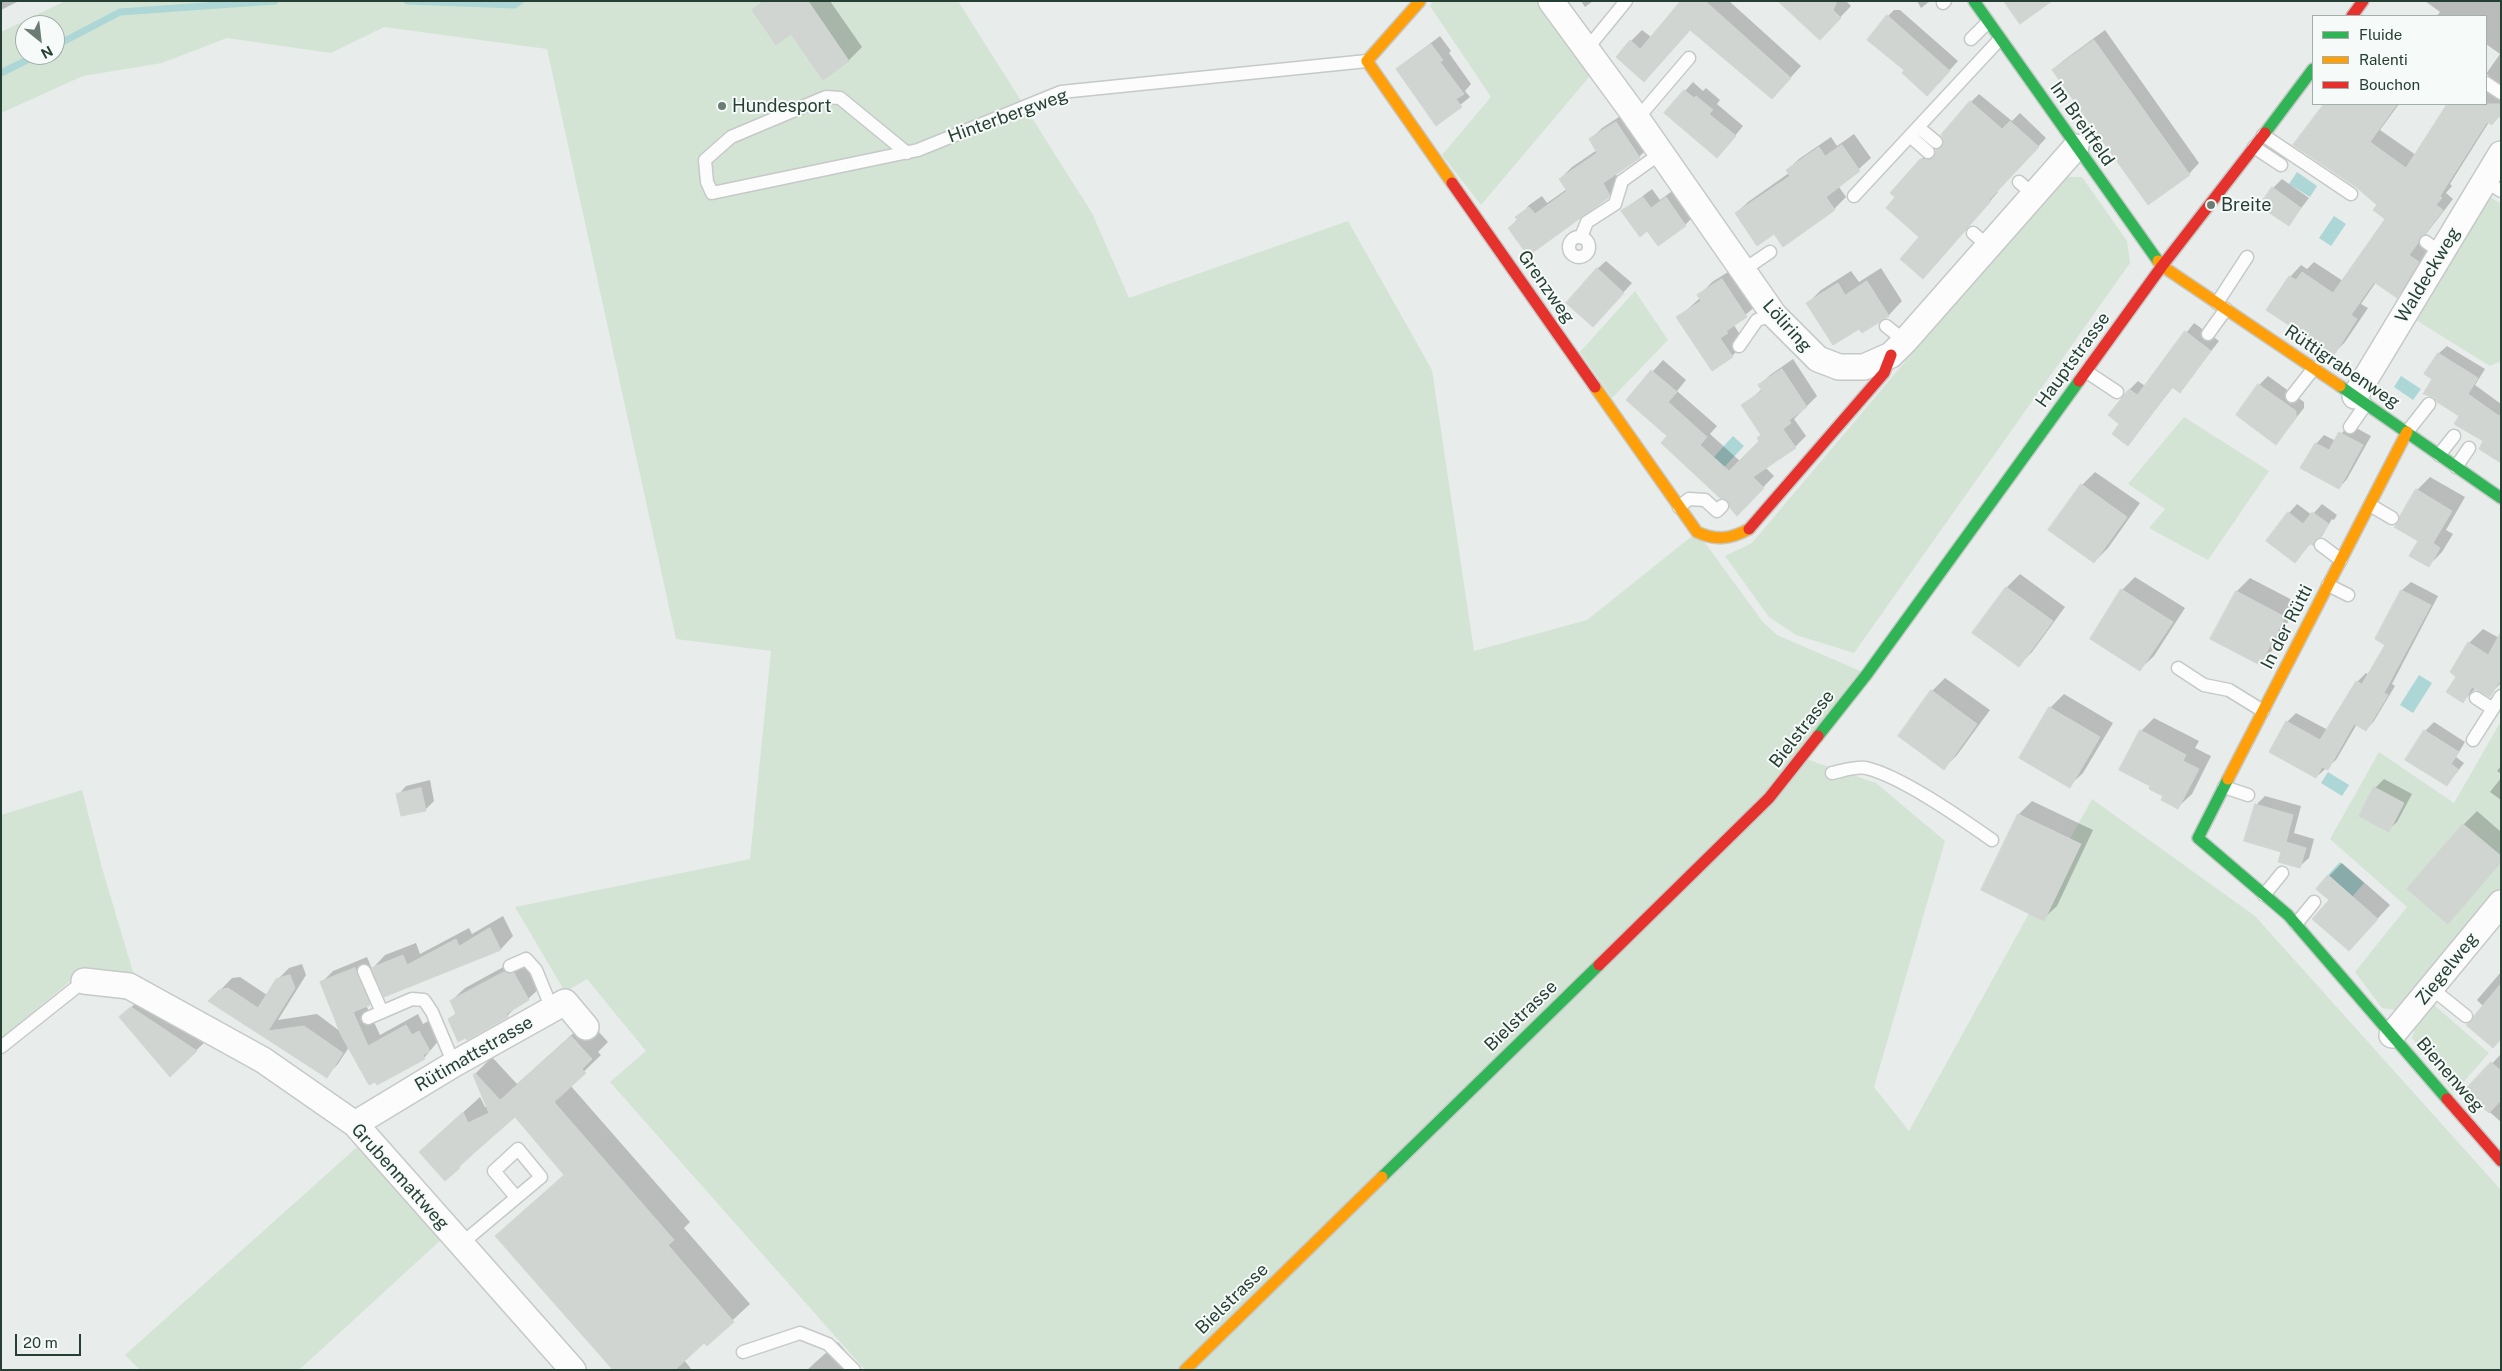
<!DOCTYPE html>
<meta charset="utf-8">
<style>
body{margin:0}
#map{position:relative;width:2502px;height:1371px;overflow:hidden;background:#e8ecea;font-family:"Public Sans",sans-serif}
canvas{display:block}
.frame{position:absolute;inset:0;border:2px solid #263f34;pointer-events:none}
.legend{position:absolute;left:2312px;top:15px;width:175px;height:90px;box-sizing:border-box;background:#f6faf8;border:1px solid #a3afaa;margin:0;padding:6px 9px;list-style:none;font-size:15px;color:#263f34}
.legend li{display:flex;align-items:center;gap:10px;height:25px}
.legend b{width:25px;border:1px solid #a3afaa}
.north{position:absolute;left:15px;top:15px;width:50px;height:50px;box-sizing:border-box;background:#f6faf8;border:1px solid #a3afaa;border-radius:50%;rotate:151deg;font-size:14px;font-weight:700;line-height:20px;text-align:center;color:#263f34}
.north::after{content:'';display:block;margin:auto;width:18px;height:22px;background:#6a7c74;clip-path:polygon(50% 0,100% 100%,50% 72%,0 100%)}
.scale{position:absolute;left:15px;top:1334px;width:66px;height:22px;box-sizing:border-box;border:2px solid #263f34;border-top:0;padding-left:6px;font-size:15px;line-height:18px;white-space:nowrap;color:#263f34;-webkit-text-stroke:4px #f6faf8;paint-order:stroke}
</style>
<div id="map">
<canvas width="2502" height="1371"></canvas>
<div class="frame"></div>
<ul class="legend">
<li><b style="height:6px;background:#30b455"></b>Fluide</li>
<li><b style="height:6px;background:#ff9f0a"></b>Ralenti</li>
<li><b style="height:6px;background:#e5322d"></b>Bouchon</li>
</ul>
<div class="north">N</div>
<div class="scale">20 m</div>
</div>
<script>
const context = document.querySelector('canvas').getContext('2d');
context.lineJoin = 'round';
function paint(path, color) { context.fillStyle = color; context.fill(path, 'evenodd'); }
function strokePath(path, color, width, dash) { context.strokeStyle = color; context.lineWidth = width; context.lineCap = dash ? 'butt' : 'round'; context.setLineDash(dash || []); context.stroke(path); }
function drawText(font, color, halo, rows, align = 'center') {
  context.font = font + ' "Public Sans",sans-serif'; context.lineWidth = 4; context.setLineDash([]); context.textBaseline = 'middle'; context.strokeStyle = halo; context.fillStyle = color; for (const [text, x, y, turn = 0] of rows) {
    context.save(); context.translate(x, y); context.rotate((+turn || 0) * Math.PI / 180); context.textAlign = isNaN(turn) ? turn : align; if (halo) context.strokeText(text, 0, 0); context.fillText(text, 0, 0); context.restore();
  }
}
paint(new Path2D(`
 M65,1H958L1092,213L1129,298L1348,221L1432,370L1474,651L1587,620L1697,532L1763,622L1777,635L1867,674L1803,758L1876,783L1945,841L1874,1087L1909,1131L2092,799L2255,916L2501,1190V1370H865L610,1082L646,1051L587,979L565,992L515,907L750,859L771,651L676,639L547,49L384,27L331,53L227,38L162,63L83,76L1,113V32ZM25,25H55V55H25Z
 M1433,1H1537L1590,76L1481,205L1442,155L1491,97L1430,6Z
 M2061,177H2082L2127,241L2130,263L1854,653L1796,635L1769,617L1725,556L1752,543Z
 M2489,196L2501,204V361L2490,366L2416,320Z
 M1635,291L1668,340L1612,398L1580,352Z
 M2184,417L2269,471L2208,560L2149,528L2165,509L2128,484Z
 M2501,721V887L2409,1001L2395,1010L2382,1008L2355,972L2407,907L2330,839L2379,752L2454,803Z
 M82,790L102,868L136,982L85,969L1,1038V815Z
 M2432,1003L2489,1053L2454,1093L2412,1038L2416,1026Z
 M357,1147L443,1238L299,1370H140L125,1355Z`), '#d3e4d5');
paint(new Path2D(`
 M2297,172L2317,186L2310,197L2289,184Z
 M2334,216L2346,224L2331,246L2319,238Z
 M2401,376L2421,389L2413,400L2394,387Z
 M1733,436L1744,446L1714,478L1703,469Z
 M2419,675L2432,683L2413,713L2400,705Z
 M2328,772L2349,785L2342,796L2321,783Z
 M2340,862L2364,883L2352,897L2328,875Z`), '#acd7d6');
paint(new Path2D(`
 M1,1H19L1,10Z
 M763,1H830L862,47L849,60L823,78L791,33L754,10Z
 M1581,1H1593L1585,7Z
 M1681,1H1729L1801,66L1783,86L1691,29L1644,80L1631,41L1642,30L1651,37Z
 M1780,1H1846L1851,6L1831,27Z
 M1917,1H1930L1921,8Z
 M2425,1H2501V115L2492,124L2489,122L2450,184L2452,186L2446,193L2453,199L2419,243L2430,250L2408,285L2397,297L2376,282L2361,304L2368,308L2345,342L2333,354L2268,309L2290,277L2301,265L2307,269L2314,262L2343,281L2387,218L2321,109L2327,104H2340L2346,108L2349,104H2399L2380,130L2416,155L2449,104H2486V77L2489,75L2486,74L2500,54L2486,44V16H2437L2440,12Z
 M1894,10H1900L1958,61L1936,85L1906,70L1885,19Z
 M2105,30L2199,163L2189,174L2053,70L2064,60Z
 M1440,36L1451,51L1449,53L1471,84L1465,91L1470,97L1437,124L1397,69Z
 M1693,82L1703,91L1706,88L1720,100L1717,104L1743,126L1725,148L1685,91Z
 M1979,94L2012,121L2020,113L2046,138L1997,191L1998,192L1932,268L1920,236L1921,160L1930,150L1937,151L1944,143L1971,102Z
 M1628,111L1651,145L1639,157L1615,173L1621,182L1620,184L1608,197L1510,228L1529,205L1542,196L1547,203L1567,189L1560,179L1572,167L1597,150L1590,140L1602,128Z
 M1854,134L1871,158L1839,187L1846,197L1834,209L1774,233L1736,213L1748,202L1789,173L1787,170L1799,159L1831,137L1837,146Z
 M2282,179L2309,198L2288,225L2273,188Z
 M1652,189L1660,200L1675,189L1694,216L1685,225L1648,230L1623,211Z
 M1606,261L1632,283L1602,316L1597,269Z
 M1736,267L1759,303L1734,325L1745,343L1732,356L1678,318L1700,298L1699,296L1712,282Z
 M1881,268L1902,301L1889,315L1863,332L1860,327L1808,303L1821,290L1851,271L1859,282Z
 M2194,323L2219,341L2180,391L2173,387L2128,445L2121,423L2129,390L2138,381L2145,386Z
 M2447,346L2485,369L2475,385L2501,404V461L2461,415L2434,379L2438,354Z
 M1793,359L1817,396L1794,419L1806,436L1795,447L1765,467L1774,476L1737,514L1728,499L1669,435L1627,400L1663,360L1686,380L1677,391L1717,426L1710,434L1741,462L1761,441L1762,434L1743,406L1762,389L1760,385L1770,375Z
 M2268,376L2304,402V408L2276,443L2259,385Z
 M2349,424L2371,436L2347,479L2339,488L2316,444L2324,435L2336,441Z
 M2095,472L2140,503L2108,548L2094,562L2082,485Z
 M2430,477L2465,497L2446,530L2453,534L2442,552L2428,566L2419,540L2400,522L2417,490Z
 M2297,504L2312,515L2322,504L2337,515L2334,520L2332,519L2322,536L2313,544L2311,543L2295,562L2289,513Z
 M2020,574L2065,607L2032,652L2019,665L2007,587Z
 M2135,577L2185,608L2154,656L2140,669L2122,590Z
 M2250,578L2298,603L2273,650L2259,663L2212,638L2237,591Z
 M2411,582L2438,596L2392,684L2395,686L2374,721L2366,730L2357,724L2336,760L2316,777L2287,722L2296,713L2328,730L2357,682L2366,673L2369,675L2387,644L2377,639L2402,590Z
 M2483,629L2501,639V683L2491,693L2476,688L2463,701L2458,677L2452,672L2469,643Z
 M1945,678L1990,710L1957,755L1944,768L1932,691Z
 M2064,694L2113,723L2083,773L2069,786L2021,757L2050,708Z
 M2154,718L2199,741L2195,748L2211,756L2192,794L2178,807L2152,786L2141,731Z
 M2434,722L2465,742L2456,757L2464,763L2447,785L2425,731Z
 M2501,766V774L2497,771Z
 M2501,778V800L2490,792Z
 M2384,779L2412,794L2397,822L2388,830L2375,788Z
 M430,780L434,801L425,810L398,795L406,786Z
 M2265,796L2301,806L2294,833L2314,839L2309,858L2300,866L2283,851L2256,805Z
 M2032,801L2093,830L2057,906L2043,919L1982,890L2019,814Z
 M2477,811L2501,832V862L2448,922L2463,825Z
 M2342,863L2390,905L2349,950L2330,900L2329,876Z
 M503,916L513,936L501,949L385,995L379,983L377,984L381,993L366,1005L380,1035L418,1014L423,1024L430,1020L440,1039L424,1058L349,1047L338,1064L326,1076L210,1001L232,978L240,977L267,995L277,980L289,968L302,964L306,975L278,1020L317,1014L341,1032L321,983L333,971L367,957L372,969L385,955L416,943L420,954L469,928L472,934Z
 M518,959L542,986L528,999L518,1005L507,1016L450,1019L456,1013L451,1001L465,988Z
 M2501,972V1039L2468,1025L2483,1006L2477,1000Z
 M140,999L205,1042L170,1075L121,1017Z
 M588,1020L608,1042L598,1052L601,1055L570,1085L690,1222L684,1228L750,1304L707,1344L704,1341L684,1360L692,1370H615L496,1236L565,1174L515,1115L445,1180L437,1136L480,1097L485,1107L488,1106L474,1075L492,1057L517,1084Z
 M2501,1054V1122L2466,1091Z
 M838,1342L862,1370H807Z`), '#0003');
strokePath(new Path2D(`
 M407,1L514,5L520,1
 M55,46L120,12L275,1
 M1,73L37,55`), '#acd7d6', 7);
const building = new Path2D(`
 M765,1H808L849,61L823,80L791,34L776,45L752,10Z
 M1681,1H1705L1791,78L1772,99L1690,30L1644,82L1616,57L1630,40L1640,49Z
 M1778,1H1837L1833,10L1841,18L1820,40Z
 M2004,1H2052L2020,24Z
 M1887,15L1950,71L1927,96L1902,73L1904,70L1867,40Z
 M2094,40L2190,175L2148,205L2052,70Z
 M1431,44L1443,60L1440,62L1464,94L1456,99L1462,107L1436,126L1396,69Z
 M1684,90L1694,98L1696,96L1713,110L1709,114L1736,136L1717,158L1664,113Z
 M1970,101L2002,129L2010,121L2039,147L1989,200L1991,201L1923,279L1900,259L1919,237L1886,208L1895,197L1890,193L1920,159L1931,160L1934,157L1936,150L1942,147L1944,140L1941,135Z
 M2324,104H2397L2370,142L2406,168L2447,104H2501V113L2492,125L2487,122L2440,196L2442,198L2436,205L2443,210L2425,234L2420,237L2418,243L2409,255L2419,262L2397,298L2374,282L2351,315L2357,319L2334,355L2266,310L2289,276L2296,280L2302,272L2333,293L2385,219L2373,210L2377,205L2356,187L2293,145Z
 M1616,122L1640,158L1603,183L1609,194L1608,198L1528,256L1508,228L1518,220L1515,217L1529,207L1535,214L1567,191L1559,179L1597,153L1589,139Z
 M1842,145L1860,171L1826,197L1835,210L1783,247L1774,234L1757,246L1735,213L1790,176L1786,170L1819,147L1825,156Z
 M2272,187L2301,208L2289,226L2259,206Z
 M1643,197L1651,208L1666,197L1686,226L1658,246L1647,231L1640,237L1621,211Z
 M1597,268L1624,293L1593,327L1566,303Z
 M1722,279L1747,317L1726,331L1728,333L1720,338L1733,357L1712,371L1676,317L1701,301L1697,295Z
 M1867,281L1889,316L1862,333L1859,329L1833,345L1806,303L1838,283L1845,295Z
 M2185,331L2211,351L2180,393L2172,387L2128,446L2112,434L2119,424L2108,415L2129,389L2137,395Z
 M2438,353L2478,378L2468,394L2499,416L2501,413V463L2479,449L2483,441L2454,424L2459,416L2437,402L2434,397L2423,394L2432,379L2424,374Z
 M1782,369L1807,407L1789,420L1791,423L1783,429L1796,448L1753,477L1764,488L1737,516L1730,508L1727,500L1720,498L1661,443L1667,436L1626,400L1651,370L1677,392L1668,402L1707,437L1700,445L1729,471L1759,441L1757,438L1761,435L1741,405L1762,391L1758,385Z
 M2258,384L2296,411V418L2276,445L2236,415Z
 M2339,432L2363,445L2339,489L2300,468L2315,443L2329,450Z
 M2081,484L2127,517L2094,563L2048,530Z
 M2416,489L2452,511L2433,543L2440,548L2429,567L2409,556L2418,541L2394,527L2399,522L2400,516Z
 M2288,512L2303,524L2312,512L2329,524L2320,537L2315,540L2313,546L2310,543L2295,563L2266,541Z
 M2006,587L2053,621L2019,667L1972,633Z
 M2121,589L2173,622L2140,671L2090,639Z
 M2401,590L2431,605L2384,693L2388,695L2366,731L2354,724L2328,770L2322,767L2316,778L2269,752L2286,721L2320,740L2356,681L2362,684L2385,645L2375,639Z
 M2236,591L2285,617L2260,665L2210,639Z
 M2501,632V679L2490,697L2472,687L2463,703L2446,692L2456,677L2450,672L2468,642L2488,655Z
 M1931,690L1977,724L1944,770L1898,736Z
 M2049,707L2100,737L2070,788L2019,758Z
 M2140,730L2186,755L2183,761L2199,769L2178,809L2161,800L2163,796L2149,789L2150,786L2119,770Z
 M2424,730L2459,752L2451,764L2458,769L2447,786L2405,760Z
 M2374,787L2404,803L2389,832L2359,816Z
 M421,788L426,811L401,816L396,794Z
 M2255,804L2293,815L2286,842L2306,848L2300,868L2278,862L2281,852L2244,841Z
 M2018,814L2081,844L2044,921L1981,890Z
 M2463,824L2501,856V862L2448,924L2407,889Z
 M2328,875L2378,919L2349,951L2312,919L2329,900L2316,889Z
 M490,928L501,950L384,997L371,968L403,955L407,965L456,939L459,946Z
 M355,968L370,1005L353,1012L368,1046L406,1025L412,1035L419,1031L430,1051L423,1055L425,1059L377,1085L375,1082L369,1085L341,1035L320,982Z
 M504,972L514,973L529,1000L506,1014L508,1017L467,1040L465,1038L458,1042L448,1019L456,1014L450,1001Z
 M290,975L295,988L268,1031L304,1026L343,1053L327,1078L208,1001L219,990L228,988L258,1008L276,979Z
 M2501,984V1039L2493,1048L2466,1025L2472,1021L2474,1016Z
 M131,1007L197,1051L170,1077L119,1017Z
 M571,1036L592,1059L582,1069L586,1073L554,1102L674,1240L668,1245L734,1322L707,1346L704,1343L675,1370H613L495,1236L564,1175L515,1117L458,1167L460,1168L445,1181L419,1152L463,1112L468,1123L489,1113L473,1075L475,1073L500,1100Z
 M2491,1062L2501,1071V1100L2489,1113L2464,1091Z`);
paint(building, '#d0d5d2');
strokePath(building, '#d1d5d3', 1);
const lane = new Path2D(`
 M1943,3L1945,1
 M1971,39L1988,22
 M1586,50L1626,1
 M2486,83L2501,93
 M1637,119L1689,58
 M1918,127L1936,142
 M2263,135L2351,194
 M1910,136L1928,152
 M2254,147L2281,165
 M907,153L840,98L826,97L731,137L705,160L707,182L712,193L918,150L1061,92L1367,61
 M2485,181L2501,191
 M2019,182L2034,195
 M1854,196L2000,39
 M1973,233L1988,246
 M1569 247a10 10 0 1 1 20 0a10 10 0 1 1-20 0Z
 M1581,237L1587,222L1615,204L1622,181L1661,153
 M2426,242L2441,253
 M1742,271L1770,252
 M2217,303L2247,257
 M1886,326L1905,341
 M2208,334L2226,309
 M1739,346L1757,320L1774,315
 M2087,372L2117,392
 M2292,396L2314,368
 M2350,427L2366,404
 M2407,432L2429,404
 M2439,455L2454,436
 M2456,467L2469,448
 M2370,505L2392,518
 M1679,507L1689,499L1705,500L1717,511L1722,506
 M2321,545L2341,560
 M2328,585L2348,595
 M2178,668L2204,685L2229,690L2263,711
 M2476,698L2493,709
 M2473,740L2501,696
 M1832,773C1842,771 1856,766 1866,768C1901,776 1962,819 1992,840
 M2224,787L2248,795
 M2264,895L2282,873
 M2296,924L2314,902
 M510,966L526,959L536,970L552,1009
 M364,971L382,1012
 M2431,988L2466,1016
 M368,1018L412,999L424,1000L432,1012L454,1064
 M1,1047L84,981
 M461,1244L541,1177L518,1149L494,1171L516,1197
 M743,1352L800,1333L828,1344L854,1370`);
const street = new Path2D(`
 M1551,1L1631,110L1774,315L1818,359L1839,367H1864L1891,355L1905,341L2076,147
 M2355,396L2501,154
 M84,981L129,986L263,1060L355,1124L573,1370
 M2392,1035L2501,903
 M355,1124L454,1064L565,1002L586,1027`);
const fast = new Path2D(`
 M1974,1L2158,261
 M2265,133L2313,69
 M2340,386L2501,498
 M1818,736L1867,674L2079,381
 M2228,779L2198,838L2288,915L2447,1099
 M1382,1177L1599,965`);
const slow = new Path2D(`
 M1420,1L1367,61L1452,183
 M2158,261L2162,266L2340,386
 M1595,387L1697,532C1716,541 1731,539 1749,529
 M2228,779L2407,432
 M1185,1370L1382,1177`);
const jam = new Path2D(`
 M2352,16L2363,1
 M1452,183L1595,387
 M2079,381L2162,266L2265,133
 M1749,529L1884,373L1891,355
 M1599,965L1769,798L1818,736
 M2447,1099L2501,1161`);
strokePath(lane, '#c5c9c7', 15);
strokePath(street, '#c5c9c7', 28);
strokePath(fast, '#c4c9c7', 14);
strokePath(slow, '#c4c9c7', 14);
strokePath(jam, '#c4c9c7', 14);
strokePath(lane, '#fcfcfc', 12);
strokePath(street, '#fcfcfc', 25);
strokePath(fast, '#30b455', 11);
strokePath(slow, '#ff9f0a', 11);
strokePath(jam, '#e5322d', 11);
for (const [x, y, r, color] of [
 [722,106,5,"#6a7c74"],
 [2211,205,5,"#6a7c74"]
]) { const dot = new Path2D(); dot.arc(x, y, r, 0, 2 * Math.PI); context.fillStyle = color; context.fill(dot); strokePath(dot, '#f6faf8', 2); }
drawText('18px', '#263f34', '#f6faf8', [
 ["Hundesport",732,106],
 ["Breite",2221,205]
], 'left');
drawText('18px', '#263f34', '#f6faf8', [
 ["Hinterbergweg",1008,116,-20],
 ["Im Breitfeld",2082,124,55],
 ["Waldeckweg",2428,275,-59],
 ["Grenzweg",1546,287,55],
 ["Löliring",1787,326,48],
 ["Hauptstrasse",2073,360,-54],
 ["Rüttigrabenweg",2342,367,34],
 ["In der Rütti",2287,627,-63],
 ["Bielstrasse",1802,729,-52],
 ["Ziegelweg",2447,969,-51],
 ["Bielstrasse",1521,1016,-44],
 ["Rütimattstrasse",474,1054,-30],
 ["Bienenweg",2450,1075,49],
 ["Grubenmattweg",400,1177,48],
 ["Bielstrasse",1232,1299,-44]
]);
</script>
